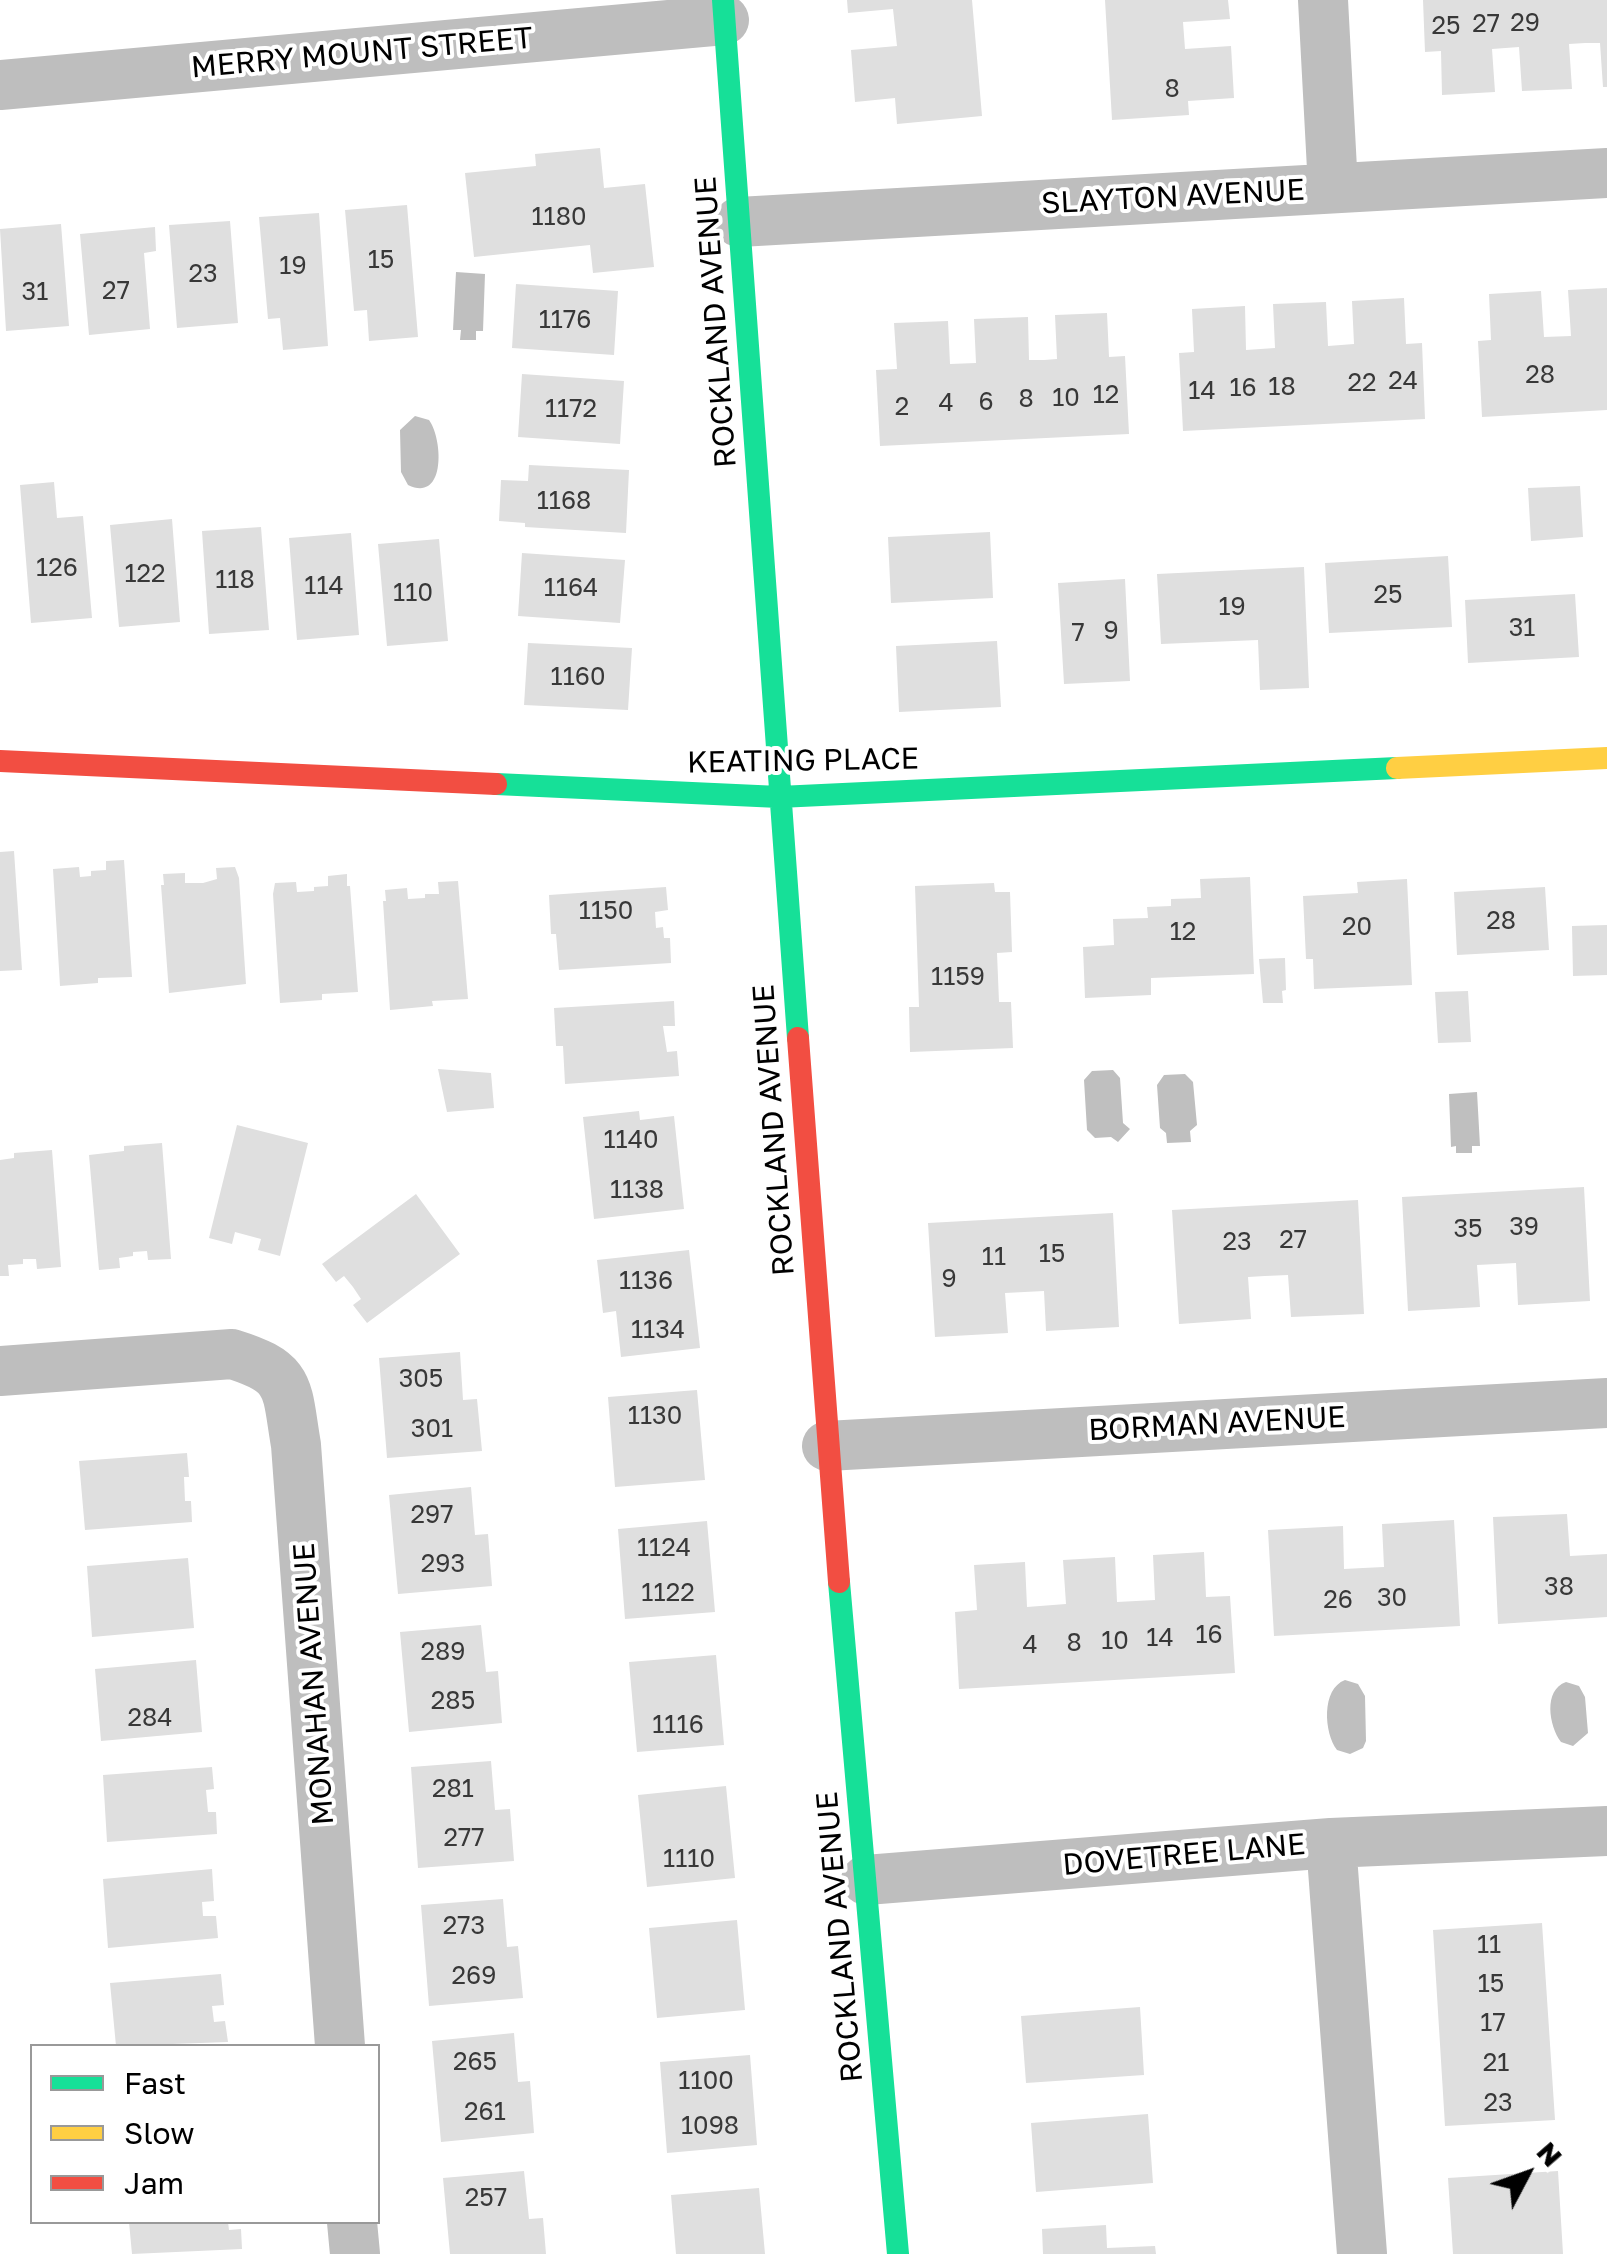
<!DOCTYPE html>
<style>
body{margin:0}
#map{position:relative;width:1607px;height:2254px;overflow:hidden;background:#fff;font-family:"Golos Text",sans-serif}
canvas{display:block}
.legend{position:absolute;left:30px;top:2044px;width:350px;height:180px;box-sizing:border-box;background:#fff;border:2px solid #999;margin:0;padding:12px 18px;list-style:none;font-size:30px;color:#000}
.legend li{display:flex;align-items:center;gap:20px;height:50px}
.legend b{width:50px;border:2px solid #999}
.north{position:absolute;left:1477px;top:2124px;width:100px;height:100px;-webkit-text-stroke:8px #fff;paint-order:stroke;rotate:49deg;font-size:28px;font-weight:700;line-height:40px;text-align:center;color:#000}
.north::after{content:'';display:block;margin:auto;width:35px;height:45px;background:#000;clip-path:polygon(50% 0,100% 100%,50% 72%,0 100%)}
</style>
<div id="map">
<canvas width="1607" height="2254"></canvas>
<ul class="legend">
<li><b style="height:12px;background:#16e098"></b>Fast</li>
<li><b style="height:12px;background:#ffcf43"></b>Slow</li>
<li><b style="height:12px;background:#f24e42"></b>Jam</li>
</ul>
<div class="north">N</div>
</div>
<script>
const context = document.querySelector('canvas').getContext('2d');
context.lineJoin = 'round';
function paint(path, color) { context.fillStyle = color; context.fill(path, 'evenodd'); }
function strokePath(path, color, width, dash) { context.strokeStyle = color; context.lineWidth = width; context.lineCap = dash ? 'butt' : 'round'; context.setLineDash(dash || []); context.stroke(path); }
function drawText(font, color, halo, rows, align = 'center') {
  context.font = font + ' "Golos Text",sans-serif'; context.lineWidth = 8; context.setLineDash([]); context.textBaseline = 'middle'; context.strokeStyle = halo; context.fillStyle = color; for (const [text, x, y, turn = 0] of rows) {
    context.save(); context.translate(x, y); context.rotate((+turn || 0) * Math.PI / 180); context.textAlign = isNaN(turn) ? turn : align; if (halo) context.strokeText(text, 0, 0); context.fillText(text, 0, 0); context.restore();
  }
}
paint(new Path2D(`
 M456,272L485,274L483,331H476V340H460L461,330H453Z
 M415,416L429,420C443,439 446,503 408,485L401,472L400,430Z
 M1113,1070L1120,1078L1123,1123L1130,1129L1118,1142L1111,1137L1095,1138L1087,1130L1084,1080L1092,1071Z
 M1185,1074L1193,1082L1197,1125L1190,1131L1191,1142L1167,1143L1166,1133L1160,1128L1157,1085L1164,1075Z
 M1477,1092L1480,1146H1472V1153H1456V1146L1451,1147L1449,1094Z
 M1345,1680L1358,1684L1365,1696L1366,1741L1363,1748L1350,1754L1337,1750C1324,1733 1321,1689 1345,1680Z
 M1566,1682L1579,1686L1585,1697L1588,1733L1573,1746L1561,1742C1549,1726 1543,1690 1566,1682Z`), '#bfbfbf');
paint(new Path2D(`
 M847,0H972L982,116L897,124L895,98L855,102L851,50L897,46L893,9L848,13Z
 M1105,0H1228L1230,19L1183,22L1185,49L1231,46L1234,98L1188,101L1189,115L1112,120Z
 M1423,0H1607V87H1603L1600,43H1585L1569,44L1572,89L1522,91L1519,47L1492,49L1495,92L1442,95L1441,51L1425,52Z
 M600,148L604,188L645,184L654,267L593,273L590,245L474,257L465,173L536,166L535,154Z
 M407,205L418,337L369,341L367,310L354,311L345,210Z
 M319,213L328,346L283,350L280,318L268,319L259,217Z
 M230,221L238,323L177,328L169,225Z
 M61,224L69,326L6,331L0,229Z
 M155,227L156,251L144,253L150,329L89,335L80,234Z
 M516,284L618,291L614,355L512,348Z
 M1607,288V410L1482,417L1478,341L1491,340L1489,294L1541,291L1544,337L1571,336L1568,290Z
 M1404,298L1406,344L1422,343L1425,419L1183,431L1179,353L1194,352L1192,309L1245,306L1246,350L1275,348L1273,304L1326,302L1328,346L1354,344L1352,301Z
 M1107,313L1109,357L1125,356L1129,434L880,446L876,370L897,369L894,323L948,321L950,364L976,363L974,319L1028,317L1029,360H1044L1057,359L1055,315Z
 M522,374L624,381L620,444L518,437Z
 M529,465L629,470L626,533L525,527V523L499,521L501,480L528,481Z
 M54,482L57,518L83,516L92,618L31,623L20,485Z
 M1580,486L1583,537L1531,541L1528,488Z
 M172,519L180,622L119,627L110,525Z
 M261,527L269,630L209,634L202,531Z
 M990,532L993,598L891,603L888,537Z
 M351,533L359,635L297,640L289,538Z
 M439,539L448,641L387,646L378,544Z
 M522,553L625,560L620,623L518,616Z
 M1448,556L1452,627L1329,633L1325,563Z
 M1304,567L1309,688L1260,690L1258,640L1161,644L1157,574Z
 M1125,579L1130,681L1064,684L1058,583Z
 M1575,594L1579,657L1468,663L1465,600Z
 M997,641L1001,707L899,712L896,646Z
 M528,643L632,648L628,710L524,705Z
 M14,851L22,970L0,971V852Z
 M124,860L132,977L98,978V983L60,986L53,869L79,867L80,877L91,876V871L106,870V861Z
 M235,867L239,878L246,984L169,993L161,885H164L163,874L185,873V883H203L217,879L216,868Z
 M347,874V886H350L358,992L322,994V1000L280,1003L273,894L275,883L296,882L297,892L314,891V887L328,886V876Z
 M1250,877L1254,974L1151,978V995L1085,998L1083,947L1114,945L1113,919L1148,918L1147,907L1171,906V899L1201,898L1200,879Z
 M1407,879L1412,985L1314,989L1313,959H1306L1303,896L1358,893L1357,882Z
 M458,881L468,999L432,1001L433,1006L390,1010L383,901H386L385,890L407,888L408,899L425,898V894H439L438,882Z
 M994,883L995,892H1010L1012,952L997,953L999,1002H1011L1013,1048L910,1052L909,1007H919L915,886Z
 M666,887L668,910L655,912L656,928L663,927L664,938H670L671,963L559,970L556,934H551L549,895Z
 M1545,887L1549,950L1457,955L1454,892Z
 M1607,925V975L1573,976L1572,926Z
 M1285,958L1286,990L1282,991L1283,1003H1263L1259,959Z
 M1468,991L1471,1042L1438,1043L1435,992Z
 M674,1001L675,1026H663L667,1052L677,1051L679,1076L565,1084L563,1046H556L554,1008Z
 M438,1069L491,1073L494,1108L447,1112Z
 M639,1111L640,1120L674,1116L684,1209L594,1219L583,1117Z
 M237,1125L308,1143L280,1256L258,1250L261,1239L235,1232L232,1244L209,1238Z
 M162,1143L171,1259L148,1260L147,1251L133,1252V1256L119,1258L120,1268L99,1270L89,1155L124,1151V1146Z
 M52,1150L61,1267L37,1269L36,1259H23V1264L8,1265L9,1276H0V1160L14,1158V1153Z
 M1584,1187L1590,1301L1518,1305L1516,1263L1477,1265L1480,1307L1408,1311L1402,1197Z
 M416,1194L460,1254L367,1323L353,1305L361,1299L353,1287L344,1276L336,1282L322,1264Z
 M1358,1200L1364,1314L1291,1317L1288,1275L1265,1276L1248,1277L1251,1319L1179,1324L1172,1210Z
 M1113,1213L1119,1327L1046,1331L1044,1291L1005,1293L1008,1333L935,1337L928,1223Z
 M689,1250L700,1348L621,1357L616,1311L603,1313L597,1260Z
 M460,1352L463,1400L477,1399L482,1451L387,1458L379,1358Z
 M697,1390L705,1480L615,1487L608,1397Z
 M187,1453L189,1477H184L185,1501H191L192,1522L85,1530L79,1461Z
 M471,1487L475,1535L488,1534L492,1586L398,1594L389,1495Z
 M1567,1514L1570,1556L1607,1554V1617L1498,1624L1493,1517Z
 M1454,1520L1460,1626L1274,1636L1268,1530L1343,1526L1344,1569L1363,1568L1384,1567L1382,1524Z
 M707,1521L715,1612L625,1619L618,1529Z
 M1204,1552L1206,1597L1230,1596L1235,1673L959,1689L955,1612L977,1610L974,1565L1025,1562L1027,1607L1066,1604L1063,1560L1115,1557L1117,1602L1155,1600L1153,1555Z
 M188,1558L194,1628L92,1637L87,1566Z
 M481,1625L486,1672L498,1671L502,1723L409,1732L400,1632Z
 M716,1655L724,1745L637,1752L629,1662Z
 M196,1660L202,1732L101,1741L95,1669Z
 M491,1761L495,1810L510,1809L514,1861L418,1868L411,1767Z
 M212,1767L214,1789L206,1790L208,1812H216L217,1834L107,1842L103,1775Z
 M726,1786L735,1878L647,1887L638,1795Z
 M212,1869L214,1901L202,1902L203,1916H216L218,1938L108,1948L103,1879Z
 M503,1899L507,1947L518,1946L523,1998L429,2006L421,1905Z
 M737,1920L745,2010L657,2018L649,1928Z
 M1542,1923L1555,2120L1445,2126L1433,1930Z
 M221,1974L224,2005L212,2006L214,2022L225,2021L228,2042L116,2046L110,1983Z
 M1140,2007L1144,2075L1026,2083L1021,2016Z
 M514,2033L518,2082L530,2081L534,2133L441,2142L432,2041Z
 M750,2055L757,2145L667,2153L660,2062Z
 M1148,2114L1153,2183L1036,2192L1031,2123Z
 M524,2171L529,2219L543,2218L546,2254H450L443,2178Z
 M1558,2171L1563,2254H1453L1448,2178Z
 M759,2188L765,2254H676L671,2195Z
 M129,2222H228L229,2230L241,2229L242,2249L132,2254Z
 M1106,2225L1107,2248L1155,2246L1156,2254H1043L1042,2229Z`), '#dfdfdf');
strokePath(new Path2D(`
 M1323,0L1333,188
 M0,85L724,20
 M739,222L1607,173
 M0,1371L232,1354C293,1373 286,1387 296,1445L340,2046
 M827,1446L1607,1403
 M1331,1843L1362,2254
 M866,1880L1331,1843L1607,1831
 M352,2222L355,2254`), '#bebebe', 50);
strokePath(new Path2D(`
 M723,0L798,1038
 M496,784L779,797L1397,768
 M839,1582L898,2254`), '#16e098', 22);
strokePath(new Path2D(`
 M1397,768L1607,758`), '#ffcf43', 22);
strokePath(new Path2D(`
 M0,761L496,784
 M798,1038L839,1582`), '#f24e42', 22);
drawText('25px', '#383838', null, [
 ["29",1525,23],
 ["27",1486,24],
 ["25",1446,26],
 ["8",1172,89],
 ["1180",559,217],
 ["15",381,260],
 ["19",293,266],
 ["23",203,274],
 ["27",116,291],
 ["31",35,292],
 ["1176",565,320],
 ["28",1540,375],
 ["24",1403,381],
 ["22",1362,383],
 ["18",1282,387],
 ["16",1243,388],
 ["14",1202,391],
 ["12",1106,395],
 ["10",1066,398],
 ["8",1026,399],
 ["6",986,402],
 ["4",946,403],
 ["2",902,407],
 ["1172",571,409],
 ["1168",564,501],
 ["126",57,568],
 ["122",145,574],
 ["118",235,580],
 ["114",324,586],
 ["1164",571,588],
 ["110",413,593],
 ["25",1388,595],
 ["19",1232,607],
 ["31",1522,628],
 ["9",1111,631],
 ["7",1078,633],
 ["1160",578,677],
 ["1150",606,911],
 ["28",1501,921],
 ["20",1357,927],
 ["12",1183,932],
 ["1159",958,977],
 ["1140",631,1140],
 ["1138",637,1190],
 ["39",1524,1227],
 ["35",1468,1229],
 ["27",1293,1240],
 ["23",1237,1242],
 ["15",1052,1254],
 ["11",994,1257],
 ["9",949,1279],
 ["1136",646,1281],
 ["1134",658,1330],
 ["305",421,1379],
 ["1130",655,1416],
 ["301",432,1429],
 ["297",432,1515],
 ["1124",664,1548],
 ["293",443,1564],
 ["38",1559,1587],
 ["1122",668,1593],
 ["30",1392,1598],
 ["26",1338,1600],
 ["16",1209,1635],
 ["14",1160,1638],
 ["10",1115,1641],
 ["8",1074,1643],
 ["4",1030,1645],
 ["289",443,1652],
 ["285",453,1701],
 ["284",150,1718],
 ["1116",678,1725],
 ["281",453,1789],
 ["277",464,1838],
 ["1110",689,1859],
 ["273",464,1926],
 ["11",1489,1945],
 ["269",474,1976],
 ["15",1491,1984],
 ["17",1493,2023],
 ["265",475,2062],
 ["21",1496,2063],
 ["1100",706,2081],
 ["23",1498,2103],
 ["261",485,2112],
 ["1098",710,2126],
 ["257",486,2198]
]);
drawText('30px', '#000', '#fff', [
 ["MERRY MOUNT STREET",362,53,-5],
 ["SLAYTON AVENUE",1173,197,-3],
 ["ROCKLAND AVENUE",716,322,-94],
 ["KEATING PLACE",803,761,-1],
 ["ROCKLAND AVENUE",774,1130,-94],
 ["BORMAN AVENUE",1217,1424,-3],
 ["MONAHAN AVENUE",314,1684,-94],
 ["DOVETREE LANE",1184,1855,-5],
 ["ROCKLAND AVENUE",840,1937,-95]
]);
</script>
